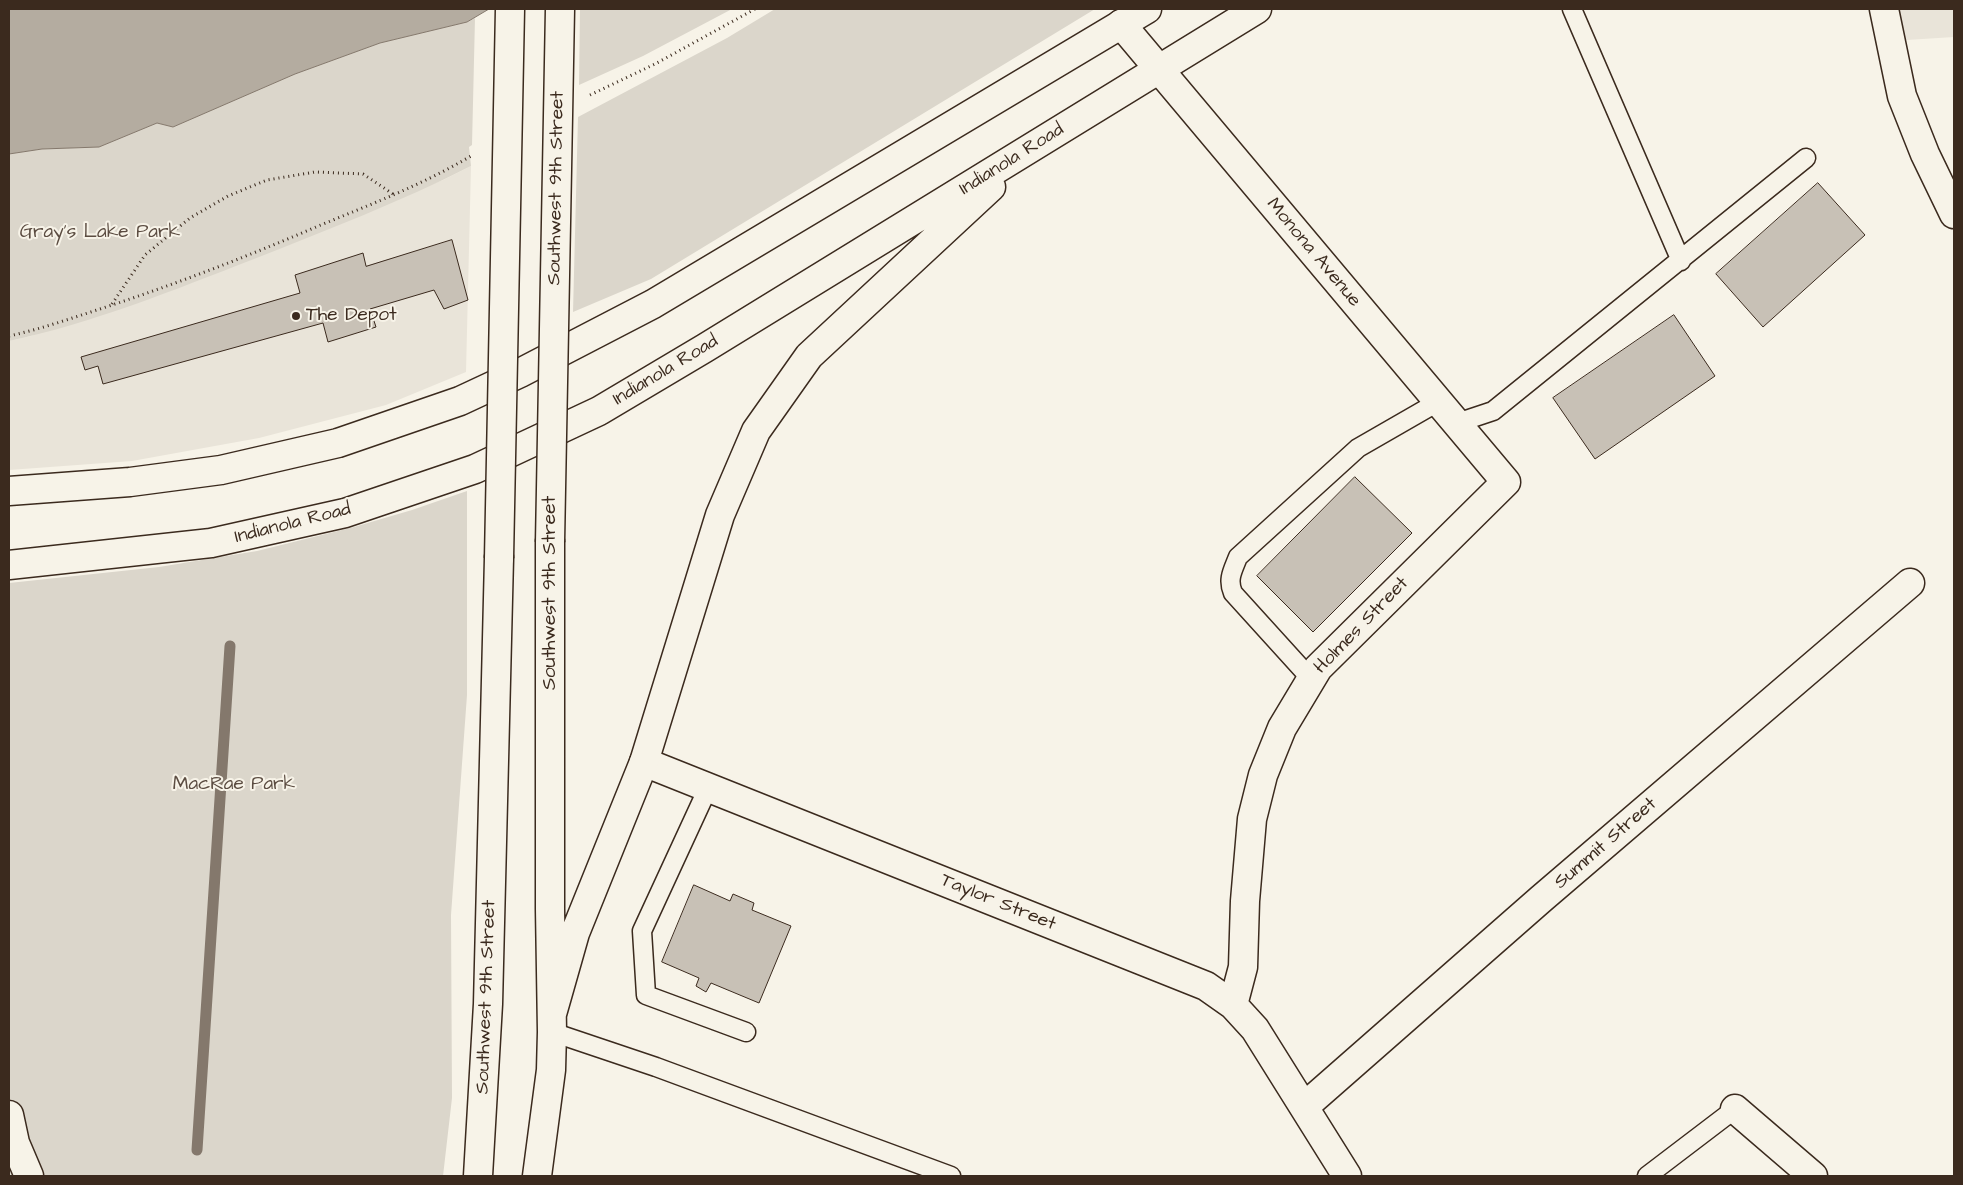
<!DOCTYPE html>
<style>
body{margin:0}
#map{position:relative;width:1963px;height:1185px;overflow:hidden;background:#f7f3e8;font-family:"Architects Daughter",sans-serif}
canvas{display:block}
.frame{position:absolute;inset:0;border:10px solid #3b2a1e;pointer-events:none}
</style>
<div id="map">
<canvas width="1963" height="1185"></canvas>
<div class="frame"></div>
</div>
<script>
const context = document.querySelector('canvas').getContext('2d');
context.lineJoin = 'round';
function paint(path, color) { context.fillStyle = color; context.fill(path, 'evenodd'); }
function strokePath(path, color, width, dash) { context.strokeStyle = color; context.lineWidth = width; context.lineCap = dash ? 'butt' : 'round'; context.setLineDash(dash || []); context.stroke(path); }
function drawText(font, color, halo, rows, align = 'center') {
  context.font = font + ' "Architects Daughter",sans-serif'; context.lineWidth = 4; context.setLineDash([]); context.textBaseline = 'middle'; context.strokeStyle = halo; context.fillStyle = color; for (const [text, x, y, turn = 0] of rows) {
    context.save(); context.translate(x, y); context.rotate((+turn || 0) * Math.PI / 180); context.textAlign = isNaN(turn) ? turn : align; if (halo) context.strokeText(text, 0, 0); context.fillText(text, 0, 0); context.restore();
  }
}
paint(new Path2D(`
 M1884,9H1954V37L1891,41Z
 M471,166L466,372L386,405L259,438L132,461L9,470V341L31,336L443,180Z`), '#e9e4d9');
paint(new Path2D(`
 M580,9H732L643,56L579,85Z
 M775,9H1095L651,279L573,312L578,117L727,38Z
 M475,18L472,145L469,147L471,166C400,202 327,230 254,259C174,290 93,323 9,341V154L42,149L99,147L157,123L173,127L295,74L380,43L467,22Z
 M467,491V695L451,915L452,1098L443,1176H9V583L159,567L257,551L354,527L412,510Z`), '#dbd6cb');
const water = new Path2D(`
 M9,9H489L467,22L380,43L295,74L173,127L157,123L99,147L42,149L9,154Z`);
paint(water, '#b4aca0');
strokePath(water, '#84786c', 1);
strokePath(new Path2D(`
 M197,1150L230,646`), '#84786c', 11);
const building = new Path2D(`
 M1818,183L1865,235L1763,327L1716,274Z
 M452,240L468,300L444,309L434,290L370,309L376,327L328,342L323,323L103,384L98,366L85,370L81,357L300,293L295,275L363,253L366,266Z
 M1674,315L1715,376L1595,459L1553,398Z
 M1355,477L1412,533L1313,632L1257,576Z
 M694,885L730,901L733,894L754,903L752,910L791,926L759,1003L711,983L706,992L696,986L699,978L662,962Z`);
paint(building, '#c8c1b6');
strokePath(building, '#3b2a1e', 1);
const lane = new Path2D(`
 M1572,9L1681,261
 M1457,423L1493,411L1806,158
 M1311,679L1233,593C1227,579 1233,570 1238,557L1358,448L1438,402
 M708,788L642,931L646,995L746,1032
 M552,1032L656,1067L951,1176
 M1647,1176L1735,1109`);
const street = new Path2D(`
 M1884,9L1902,96L1925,154L1954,214
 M1121,24L1506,482L1318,668L1282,728L1263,775L1252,819L1245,901L1243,967L1233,1005
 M644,762L1206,986L1233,1005L1255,1029L1347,1176
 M1304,1107L1541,899L1910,583
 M1735,1109L1813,1176`);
const secondary = new Path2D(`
 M9,491L130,482L221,470L338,443L460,401L520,373L653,304L1147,9
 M9,565L211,543L345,513L475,469L599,411L705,348L1257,9
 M552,1014L575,933L644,762L720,515L756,431L809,356L991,187
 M9,1115L15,1143L29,1176
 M478,1176L488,1004L499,558
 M537,1176L551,1070L552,1032L550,909V542`);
strokePath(lane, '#3b2a1e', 21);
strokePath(street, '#3b2a1e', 31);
strokePath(secondary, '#3b2a1e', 31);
strokePath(new Path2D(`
 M590,95L655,64L755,9
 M112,304L145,255L190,218L228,196L267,180L315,172L363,174L393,194
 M9,336C41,329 72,318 103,308C176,284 246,257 316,227C369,205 422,185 471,156`), '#3b2a1e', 3, [1, 4]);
strokePath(lane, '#f7f3e8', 18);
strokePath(street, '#f7f3e8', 28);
strokePath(secondary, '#f7f3e8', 28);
const secondaryBridge = new Path2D(`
 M550,542L560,9
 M499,558L510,9`);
strokePath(secondaryBridge, '#3b2a1e', 31, []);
strokePath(secondaryBridge, '#f7f3e8', 28);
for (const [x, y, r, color] of [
 [296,316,5,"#3b2a1e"]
]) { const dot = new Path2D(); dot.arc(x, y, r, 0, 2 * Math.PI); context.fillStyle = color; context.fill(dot); strokePath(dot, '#f7f3e8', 2); }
drawText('19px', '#3b2a1e', '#f7f3e8', [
 ["Indianola Road",1012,160,-32],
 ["Southwest 9th Street",557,188,-89],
 ["Monona Avenue",1313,253,50],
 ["Indianola Road",666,371,-31],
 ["Indianola Road",293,524,-14],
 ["Southwest 9th Street",551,593,-90],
 ["Holmes Street",1362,626,-46],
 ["Summit Street",1606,844,-41],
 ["Taylor Street",998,903,22],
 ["Southwest 9th Street",487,997,-88]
]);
drawText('19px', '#5b4c41', '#f7f3e8', [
 ["Gray's Lake Park",100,233],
 ["MacRae Park",234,785]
]);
drawText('19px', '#3b2a1e', '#f7f3e8', [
 ["The Depot",306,316]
], 'left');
</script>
